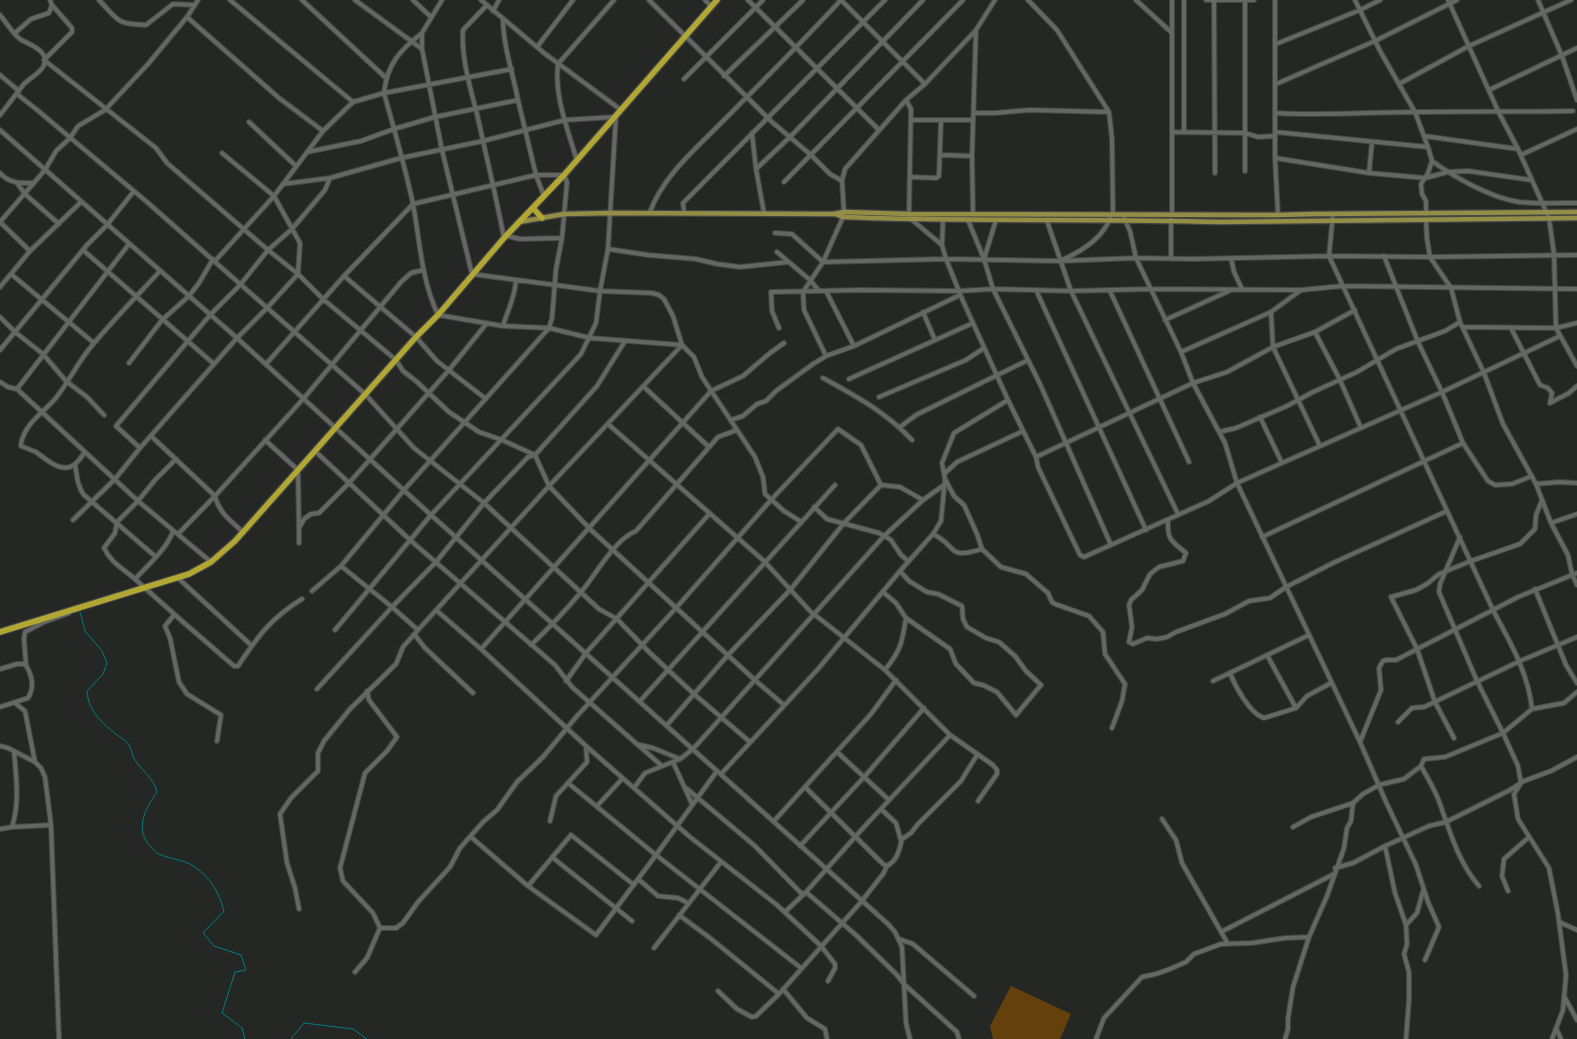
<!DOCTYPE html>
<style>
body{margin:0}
canvas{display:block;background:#252724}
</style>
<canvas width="1577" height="1039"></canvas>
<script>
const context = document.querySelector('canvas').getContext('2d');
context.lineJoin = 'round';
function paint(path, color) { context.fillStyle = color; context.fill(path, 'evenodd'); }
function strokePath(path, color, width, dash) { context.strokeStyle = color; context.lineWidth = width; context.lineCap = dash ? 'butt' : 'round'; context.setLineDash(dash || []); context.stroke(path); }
paint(new Path2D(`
 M1011,986L1071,1014L1060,1039H993L990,1026Z`), '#64410c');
strokePath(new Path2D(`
 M80,612L85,631L102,651L107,663L103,674L87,691C88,711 102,723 117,735C121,738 127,741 129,745C132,750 132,756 135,760C142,771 154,778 157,792C145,809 134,830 151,847C153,849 156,853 159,854C171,860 184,859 195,867C211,878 219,893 224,911L203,933L214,946L241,955L246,970L235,972L222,1013L242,1028L245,1039
 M291,1039L304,1023L353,1029L367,1039`), '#027c83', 1);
const minor = new Path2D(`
 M99,0C119,21 116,24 146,25L173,4L195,5
 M230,0L353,102
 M302,0L385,77
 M355,0L422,49
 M413,0L431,17
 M442,0L422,33V49L442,150L472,274L600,291L652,293L659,295L664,299L673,316L682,345L694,357L702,377L755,457L763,477L765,494L784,511L800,521
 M481,0L544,53L621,110
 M649,0L772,122L811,155L830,174L842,181
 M705,0L711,6
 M748,0L879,130
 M841,0L925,84
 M1028,0L1057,30L1109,112L1112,139L1113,215
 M1136,0L1171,32
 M1206,0H1254
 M1214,0L1215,173
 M1245,0V171
 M1275,0V158L1278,215
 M1355,0L1380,51L1415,112L1428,147L1432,161L1428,173L1421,184L1422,194L1426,201V214
 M1448,0L1499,113L1518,149L1549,218L1554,254L1556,328L1577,366
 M1538,0L1562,56L1577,100
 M52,5L72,28V32L44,60L156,148L167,163L268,250L298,274L323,299L396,360L403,371L416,381L449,412L479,432L502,440L535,455L549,486L590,529L756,681L784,705
 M487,5L463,30C461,57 470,87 477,114C486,155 496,196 504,238
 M493,11L499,0
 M0,15C6,22 13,34 20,39C28,44 37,46 43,54C52,68 30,77 24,84C16,94 8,105 0,115
 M187,17L279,98L323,131
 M503,19C503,46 513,73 518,100
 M15,33L31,19L49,13L52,5L50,0
 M422,33C400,50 387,64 384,93C394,129 405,166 413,204C420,241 421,279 438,315L503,326L549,328L590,338L682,345
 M1276,44L1360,10L1380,0
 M537,47L573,0
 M0,75L19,91
 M724,76L803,0
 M684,79L763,0
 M1276,84L1375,41L1457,0
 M1399,84L1469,46L1571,0
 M1489,90L1577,48
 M17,94L36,109L147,202L365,394L414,448L484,503L599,609L617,619L650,653L694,694L750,742
 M906,100L911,109L909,214
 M974,113H995L1029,110L1109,112
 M1276,113C1323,116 1369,112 1417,112C1469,111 1521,112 1573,111
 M911,120H973
 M249,122L296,166
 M0,130L237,338L431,515L888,924L895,932L902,947L906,1023L910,1039
 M1172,132L1245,133L1258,137L1275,136
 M1184,132V0
 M1275,132L1428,147
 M752,133L756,169L764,213
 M1424,136L1518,149
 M307,152L361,141L394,129L435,117L518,100L536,175L544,196
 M941,155L972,156
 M1521,155L1577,129
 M1275,158L1369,173L1425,178L1448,172L1468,171L1531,180
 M577,161C568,130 554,96 558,64L614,0
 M1432,161C1454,177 1491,198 1519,202C1538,204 1558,203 1577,203
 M756,169L790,137L923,0
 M0,173C10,184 21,183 34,183
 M1369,173L1372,142
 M910,177L936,178L939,176L941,120
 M784,182L963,0
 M17,183L25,194L59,224
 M283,184L330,178L401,158L483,141L565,120L614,117
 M650,212C663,175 699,146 726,118C765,79 804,40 841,0
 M684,212L683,203L885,0
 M973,214L972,156L976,30
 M1172,214V0
 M1333,214L1329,256L1493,610C1510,642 1528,672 1532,709L1503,733L1518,766L1521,783L1514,794L1518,819L1549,868L1558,914L1566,975L1563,1010L1552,1039
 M1124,218L1130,231L1136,258L1181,352L1193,383L1225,443L1237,483L1360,742
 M911,219L942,245
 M968,220L984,259L993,289L1040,384L1111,545
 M1171,220V259
 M1426,220L1427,239L1430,257L1451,288L1460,322L1484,373L1503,424L1536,484L1551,523L1568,555L1572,574L1577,585
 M1047,221L1071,291L1178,514
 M0,222L45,170L56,151L70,138L78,126L105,110L148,64L187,17L198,0
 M0,222L30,251
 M775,233L792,234L823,262L946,259L1060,261L1136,258L1193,259L1329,256L1430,257L1577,255
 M507,236L520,239L562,238
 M608,249L648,255L696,259L717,264L740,267L789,262
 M83,250L214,364
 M777,252L810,280L819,291
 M1384,256L1418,342L1442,392L1463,443L1476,463L1488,481L1495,485L1512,484L1532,476
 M1231,258L1234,272L1242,289
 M984,259L996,220
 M1062,260C1080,252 1103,238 1110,218
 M215,261L274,196L323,131L353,102L384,93L512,69
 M11,274L94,343
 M0,287L30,251L81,202
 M1036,290L1146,530
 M826,291L854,346L960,295
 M1110,291L1189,462
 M923,312L935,340
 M1271,312L1273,347L1320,446
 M0,317L15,332L43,354L66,381L87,397L104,415
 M1165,320L1229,291
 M503,326C508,309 515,298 516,280
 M1463,327L1556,328L1577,323
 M779,328L772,311L771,292L861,290L959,291L993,289L1071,291L1150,289L1301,290L1343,286L1577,289
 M1511,328L1540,385L1548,388L1552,393L1550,403
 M1315,332L1340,380L1361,428
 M0,350L87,245L107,225L134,191
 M1181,352L1271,312L1301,290
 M826,356L804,310L803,292L823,262L843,217L844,212L842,181L845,169L906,100L925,84L976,30L995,0
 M129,363L162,320L189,296L199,283L213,259
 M266,364L344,276
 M823,378C856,396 887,413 912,440
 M849,379L973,323
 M0,382L8,387L17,389L138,501L211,562
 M644,387L709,447
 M17,389L129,244
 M879,397L966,360L984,348
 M1008,400L1036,457L1038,467L1080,555L1084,557L1209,501L1237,483L1442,392L1560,336
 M1550,403L1569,393L1577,386
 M1260,417L1282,463
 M731,420L743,416L757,404L766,401L776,391L813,364L826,356L854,346
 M608,424L764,561L810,611L885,670L950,735L993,765L997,770V774L978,801
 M900,427L916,415L1028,360
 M1219,432L1236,428L1287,406L1313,392L1357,372L1396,349L1445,331L1460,322
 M151,436L215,496C219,513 231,521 243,532
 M265,440L298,470L299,528
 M140,448L116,426L210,315L240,285L268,250L292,229L325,190L330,178
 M315,451L410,540L555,665L572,687L662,766
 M85,452C82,456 79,461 75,464C62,475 46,459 36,452C31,450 26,448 21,446V444C25,423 42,414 55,399C68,383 77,364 90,348C112,321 137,296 160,271
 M1036,457L1193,383L1227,372L1273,347L1315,332L1355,310
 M176,459L155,480L138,501L117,522L115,533L104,548C111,563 124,569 136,580C168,609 201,638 234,666H238C258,636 271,618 302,599
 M75,464C77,475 77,486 84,495L156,557
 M944,474L957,462L1023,431
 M945,479L954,496L964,505L977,534L982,549L1001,567L1026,574L1048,593L1052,602L1055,604L1089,616L1103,632L1105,654L1125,684L1122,701L1112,728
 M1536,484L1559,482L1577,483
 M814,507L827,519L879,533L891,540L901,555L908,561
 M73,520L115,479L140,448L237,338L267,308L298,274L300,243L274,196L222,153
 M1168,520C1167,541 1172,541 1186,553L1183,561L1159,567L1150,574L1142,590L1131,600L1129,605L1132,627L1129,642L1133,644L1147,638L1157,639L1167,637L1176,632L1225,614L1249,601L1270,598L1286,587L1335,562L1447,511
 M1551,523L1577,514
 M178,534L215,496L304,398L401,282L411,273L423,270
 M933,534C959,547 946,560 982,549
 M1262,537L1463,443
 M299,543V528L304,519L311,514L319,513L349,483L449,370L487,323
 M341,566L392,607L418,630
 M178,578L251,645
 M135,579C148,565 167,549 173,531
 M1535,589L1566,665L1577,683
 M312,591L341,566L404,490L549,328L552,318L556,269L562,238L567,182L564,175H536L413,204L344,276L416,337L437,361L486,399
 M883,592L896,603L906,618L950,649L956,664L974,683L983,685L997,692L1016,715L1041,685L1026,671L1015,656L999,642L986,638L967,627L963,619L962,606L938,594L927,592L909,581L900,571
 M436,610L481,649L586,746L587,762L556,796L550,821
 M174,615L165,626L170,638L179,682L187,694L221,715L217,741
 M335,630L431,515L581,354L596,323L600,291L608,249L616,116
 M414,634L425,648L473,693
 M531,645C549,628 566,610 582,591C596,574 615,539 636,531L718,437L737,430
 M481,649L711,391L743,376L770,353L784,343
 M1267,655L1296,708
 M26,665L24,639L25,632L44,622L69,613
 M0,669L17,664H25C32,674 35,687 28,698L0,707
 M885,670C901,650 902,643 906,618
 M1230,673C1235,686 1250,714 1264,718L1296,708L1307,696L1331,683
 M566,681L586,653L710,513
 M1213,681L1309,635
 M317,689L392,607L436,562L484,503L528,457L535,455L597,386L625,341
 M640,701L835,485
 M15,703L25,711L35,762
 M1532,709L1564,703L1577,692
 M1398,722L1412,708L1424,707L1520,661L1577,637
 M667,725L728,655L791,589L844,523L881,485
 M1454,738L1435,702L1417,649L1391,597L1416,590L1427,584L1439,574L1471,561L1520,544L1535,529L1536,515L1542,500
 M640,745L653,748L680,759
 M0,746L8,748L35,762L41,768L45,777L51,825L59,1039
 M586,746L690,837L777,905L821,946L835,964V968L828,981
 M837,752L889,800
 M673,762L692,804
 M1421,766C1427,777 1434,788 1439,801C1449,829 1458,862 1479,886
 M721,774L818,669L900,571L933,534L941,521L945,479L942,463L954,433L1008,400L963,301L946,259L942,245L943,220
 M568,783L656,855L801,968
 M805,787L883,864L887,866C898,860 899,850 902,839L911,833L918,824L961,781L977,755
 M634,788L645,773L680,759L693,749L884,536L923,500L944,485
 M686,788L755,846L803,895
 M597,806L622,779
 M881,809L896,823L901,841
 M1162,819L1176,840L1182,863L1228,944
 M774,821L871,714L896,680
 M12,827L51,825
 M1293,827L1311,817L1353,803L1363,794L1379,785L1404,779L1421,766L1424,759L1445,757L1503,733L1477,681L1439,592L1440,584L1460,537
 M0,829L12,827C20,802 16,776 14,751
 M471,837L528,886L596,935L656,855L717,771
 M800,846L865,776L924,708
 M1385,846L1429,826L1446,822L1510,790L1524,781L1551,771L1577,757
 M552,857L632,921
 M1335,868L1353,863L1385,846L1395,893L1406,925L1407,944L1404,954L1409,972V1000L1406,1039
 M638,879L658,896L678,898L688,903
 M528,886L571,835L634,885
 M1508,891L1502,876L1504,859L1529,837
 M806,892L857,936L896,974L905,985L957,1032L959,1039
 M299,909L295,888L287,863L280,814L291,798L318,771V753L324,741L350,709L396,664L403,647L418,630L549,486L682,345
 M785,912L806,892L864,827L950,735
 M679,915L710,938L779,994
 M1559,922L1577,930
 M1406,925L1417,913L1423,891
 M380,928H396L403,923L418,902L450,867L460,848L483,822L497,810L517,782L543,757L577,716L676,608L770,501L838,429L861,445L881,485L900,487L923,500
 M1221,932L1334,874
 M899,939L913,944L974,996
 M654,948L721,862
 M1425,960L1439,927L1428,902L1416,865L1386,802L1360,742L1381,690L1379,668L1383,661L1386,660H1396L1518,597L1577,573
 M355,972L367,958L380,928L373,913L343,881L340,868L365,773L387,751L397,737L369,700L367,691
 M783,989L807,1018L825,1029L827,1039
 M718,991L737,1009L752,1017L756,1016L779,994L861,902L883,874L887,866
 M1564,996L1577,1020
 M1556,1028L1561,1039
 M1096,1039L1104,1018L1142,977L1156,974L1170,969L1186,962L1194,954L1221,944L1252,943L1285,938L1309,937
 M1285,1039L1288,1029V1018L1293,987L1309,937L1327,896L1344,848L1347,828L1351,821L1353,803`);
const major = new Path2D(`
 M835,214L843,217C969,222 1095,218 1221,222L1577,218
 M519,222L564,214L610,213L833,214L844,212L909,214L1278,215L1314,214L1577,212`);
const highway = new Path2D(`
 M533,208L542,218
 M0,632L189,574L211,562L235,541L416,337L438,315L504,238L564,175L717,0`);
strokePath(minor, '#434543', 6);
strokePath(major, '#434543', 7);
strokePath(highway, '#434543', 8);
strokePath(minor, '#656764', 4);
strokePath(major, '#938d46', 4.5);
strokePath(highway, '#b1a732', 5.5);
</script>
